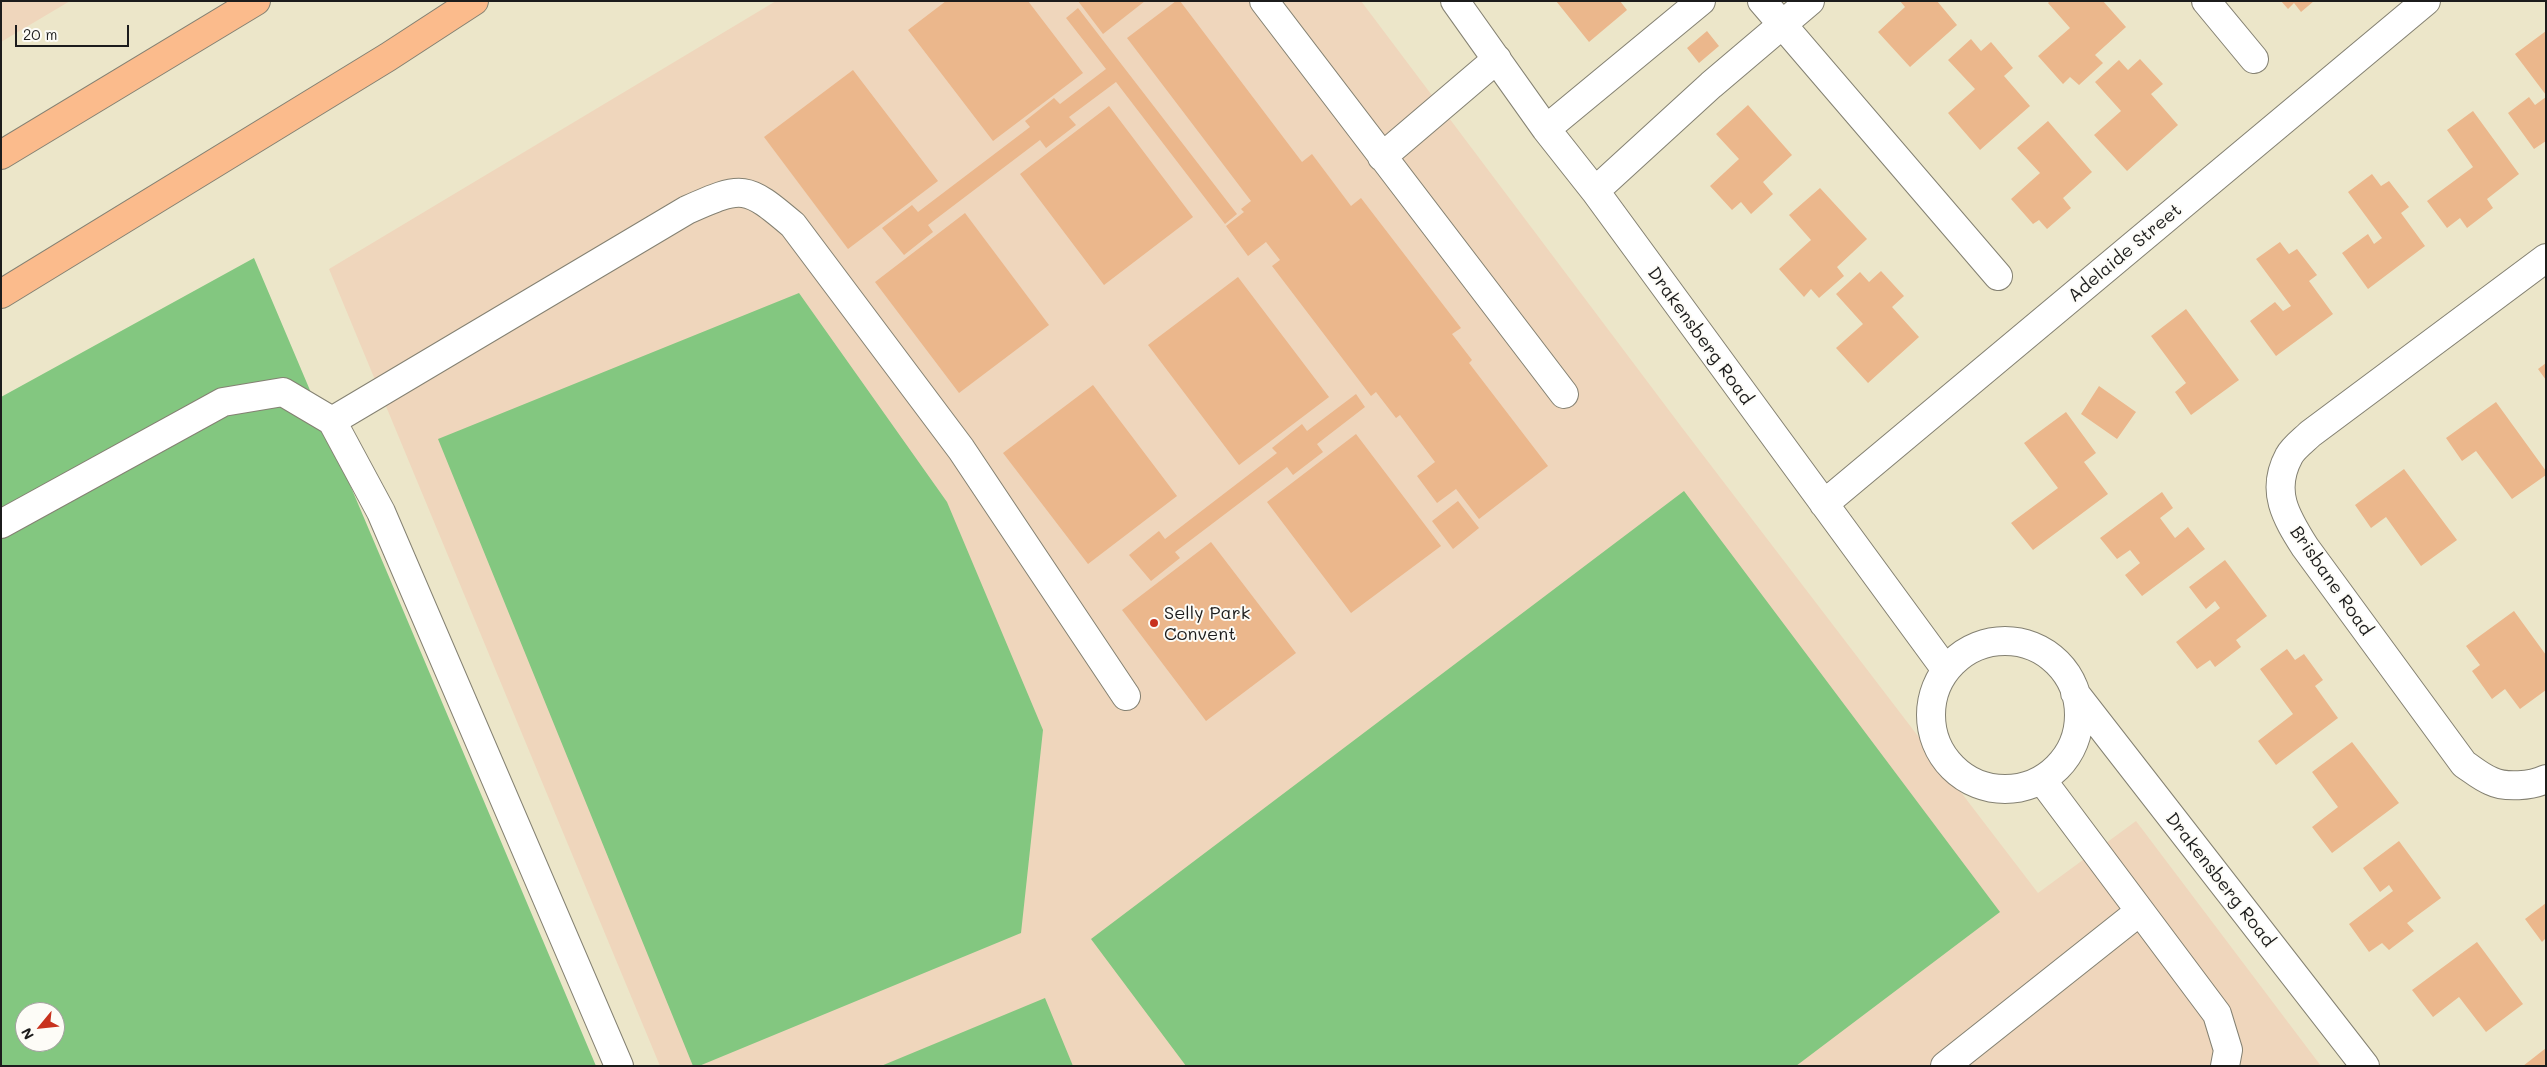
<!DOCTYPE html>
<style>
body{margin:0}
#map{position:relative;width:2547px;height:1067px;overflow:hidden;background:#ece6c9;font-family:Mali,sans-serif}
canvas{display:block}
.frame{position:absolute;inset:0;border:2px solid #1c1c1c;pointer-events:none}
.north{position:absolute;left:15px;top:1002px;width:50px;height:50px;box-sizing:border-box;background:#fdfcf7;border:1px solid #a3a29f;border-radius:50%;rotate:242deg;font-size:14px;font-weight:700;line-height:20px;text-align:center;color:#1c1c1c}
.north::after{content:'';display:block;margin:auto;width:18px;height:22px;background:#c8321e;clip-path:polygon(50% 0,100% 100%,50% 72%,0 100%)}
.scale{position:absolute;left:15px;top:25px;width:114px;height:22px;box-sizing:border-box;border:2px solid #1c1c1c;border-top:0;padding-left:6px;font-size:15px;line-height:18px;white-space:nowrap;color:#1c1c1c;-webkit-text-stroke:4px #fdfcf7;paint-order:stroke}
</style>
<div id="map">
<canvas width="2547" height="1067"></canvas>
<div class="frame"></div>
<div class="north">N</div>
<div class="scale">20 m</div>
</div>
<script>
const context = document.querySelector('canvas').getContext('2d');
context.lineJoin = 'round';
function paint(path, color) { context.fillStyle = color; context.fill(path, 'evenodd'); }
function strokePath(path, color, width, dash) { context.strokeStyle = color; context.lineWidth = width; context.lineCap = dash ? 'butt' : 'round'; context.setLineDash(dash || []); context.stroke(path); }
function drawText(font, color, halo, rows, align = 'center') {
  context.font = font + ' Mali,sans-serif'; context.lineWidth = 4; context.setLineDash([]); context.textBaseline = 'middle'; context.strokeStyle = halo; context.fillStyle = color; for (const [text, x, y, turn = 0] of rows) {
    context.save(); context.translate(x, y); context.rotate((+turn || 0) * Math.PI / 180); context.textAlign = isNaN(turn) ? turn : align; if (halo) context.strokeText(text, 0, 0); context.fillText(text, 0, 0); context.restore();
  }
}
paint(new Path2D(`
 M1,1H70L1,42Z
 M776,1H1361L1680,425L2038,893L2136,821L2321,1066H660L329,269Z`), '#efd6bc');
paint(new Path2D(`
 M254,258L596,1066H1V397ZM25,1012H55V1042H25Z
 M799,293L947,502L1043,730L1021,933L699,1066H693L438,439Z
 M1684,491L2000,912L1796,1066H1186L1091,939Z
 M1045,998L1073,1066H881Z`), '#83c780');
paint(new Path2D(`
 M946,1H1028L1083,73L993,141L908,30Z
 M1078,1H1145L1103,34Z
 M1176,1H1180L1302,162L1312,154L1351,206L1361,198L1461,328L1452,334L1472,360L1469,363L1548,466L1479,519L1456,489L1437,503L1417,476L1435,462L1400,415L1396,418L1376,392L1371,396L1272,266L1280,260L1266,242L1248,256L1226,226L1244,212L1241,209L1251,201L1127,38Z
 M1556,1H1620L1627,10L1589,42Z
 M1900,1H1937L1957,25L1910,67L1878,32L1905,7Z
 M2050,1H2103L2126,27L2095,55L2103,63L2079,85L2070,77L2063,84L2038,56L2070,28L2048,3Z
 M2281,1H2314L2301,12L2294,3L2288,9Z
 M1078,8L1237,214L1225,224L1116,82L1069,117L1076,125L1046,148L1040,140L928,225L933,232L904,255L882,228L912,205L918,212L1030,127L1025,121L1054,98L1060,104L1106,69L1066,18Z
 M1707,31L1719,46L1699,63L1687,48Z
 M2546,31V95L2515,54Z
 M1971,39L1981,51L1991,42L2013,68L2004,76L2030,106L1980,150L1948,113L1975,89L1948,60Z
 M2140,59L2163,84L2151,94L2178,125L2127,171L2094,135L2121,111L2095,82L2119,60L2128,70Z
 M853,70L938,181L848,249L764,137Z
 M2529,97L2535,105L2546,97V141L2534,149L2508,113Z
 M1748,105L1792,155L1763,182L1773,194L1751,214L1741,202L1732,210L1710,186L1739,159L1716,134Z
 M1109,106L1193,217L1104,285L1020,174Z
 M2473,111L2519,174L2487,199L2493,208L2467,228L2460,218L2447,228L2427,201L2473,167L2447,130Z
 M2048,121L2092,172L2063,198L2071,208L2047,229L2039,220L2033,224L2011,199L2040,173L2017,148Z
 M2372,174L2381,186L2389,181L2409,207L2401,213L2425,246L2368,289L2342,253L2368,234L2374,244L2382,238L2348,192Z
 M1820,188L1867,239L1837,267L1844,276L1819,298L1811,289L1804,297L1779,269L1811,240L1789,215Z
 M965,213L1049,325L959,393L875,282Z
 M2280,242L2289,254L2297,249L2317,275L2309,281L2333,314L2276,356L2250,321L2275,302L2283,311L2291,306L2256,259Z
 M1881,271L1904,296L1892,307L1919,337L1868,383L1836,348L1863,324L1836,294L1860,272L1869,282Z
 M1238,277L1329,397L1239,465L1148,345Z
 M2186,309L2239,380L2191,415L2175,392L2186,383L2151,336Z
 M2546,363V380L2538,369Z
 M1093,385L1177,496L1088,564L1003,453Z
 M2099,386L2136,412L2117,439L2081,414Z
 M1356,394L1365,407L1317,444L1323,452L1293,475L1287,467L1175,552L1180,558L1151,581L1129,555L1159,531L1165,539L1277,453L1272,448L1302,424L1307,431Z
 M2496,402L2546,471V475L2512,499L2476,451L2462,461L2446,438Z
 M2066,412L2096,453L2084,462L2108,494L2033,550L2011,523L2058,488L2024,443Z
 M1356,434L1441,546L1351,613L1267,502Z
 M2404,469L2457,540L2421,566L2386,517L2371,528L2355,505Z
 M2162,492L2173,508L2160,518L2175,538L2188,527L2205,549L2142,596L2125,575L2140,563L2130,550L2117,559L2100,538Z
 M1458,501L1479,528L1453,549L1432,521Z
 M1211,542L1296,653L1206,721L1122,610Z
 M2225,560L2267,616L2236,640L2241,647L2215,667L2210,660L2197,669L2176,642L2220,608L2215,601L2206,609L2189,587Z
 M2514,611L2546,655V690L2520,709L2505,689L2492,699L2472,671L2480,665L2466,646Z
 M2287,649L2295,660L2304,654L2323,680L2315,686L2338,718L2276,765L2258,741L2293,714L2260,669Z
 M2352,742L2399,803L2332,853L2312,827L2338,807L2312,772Z
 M2399,841L2441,898L2407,923L2414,931L2389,950L2382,943L2369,952L2349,924L2393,891L2389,885L2380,892L2363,868Z
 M2546,903V938L2542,942L2525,919Z
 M2477,942L2523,1004L2486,1032L2459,997L2433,1017L2412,990Z
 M2546,1048V1066H2523Z`), '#ebb78c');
const minor = new Path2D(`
 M1264,1L1564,394
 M1455,1L1546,129L1595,191L1946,670
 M1762,1L1998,276
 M2206,1L2254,59
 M1546,129L1701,1
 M1382,157L1497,59
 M1595,191L1711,85L1810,1
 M2546,258L2310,434C2304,440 2293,448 2289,456C2270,491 2286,517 2305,547L2464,764C2473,770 2481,777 2491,781C2505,788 2532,786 2546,779
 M332,421L687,210C743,185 746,185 793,225L961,449L1126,696
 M1824,504L2426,1
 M1,524L223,402L283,392L332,421L381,512L619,1066
 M1931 715a74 74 0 1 1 148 0a74 74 0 1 1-148 0Z
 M2075,693L2365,1066
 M2042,780L2217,1014L2228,1050L2225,1066
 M1945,1066L2139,912`);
const major = new Path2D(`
 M1,155L256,1
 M1,294L388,57L474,1`);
strokePath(minor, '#848172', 30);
strokePath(major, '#848172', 30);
strokePath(minor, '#fff', 28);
strokePath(major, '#fbbb8c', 28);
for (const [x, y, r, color] of [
 [1154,623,5,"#c8321e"]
]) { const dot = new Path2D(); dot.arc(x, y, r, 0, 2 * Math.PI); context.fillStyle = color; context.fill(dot); strokePath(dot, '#fdfcf7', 2); }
drawText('18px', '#1c1c1c', '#fdfcf7', [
 ["Adelaide Street",2125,253,-40],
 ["Drakensberg Road",1700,336,54],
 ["Brisbane Road",2331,581,55],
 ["Drakensberg Road",2220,880,52]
]);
drawText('18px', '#1c1c1c', '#fdfcf7', [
 ["Selly Park",1164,613],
 ["Convent",1164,634]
], 'left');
</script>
